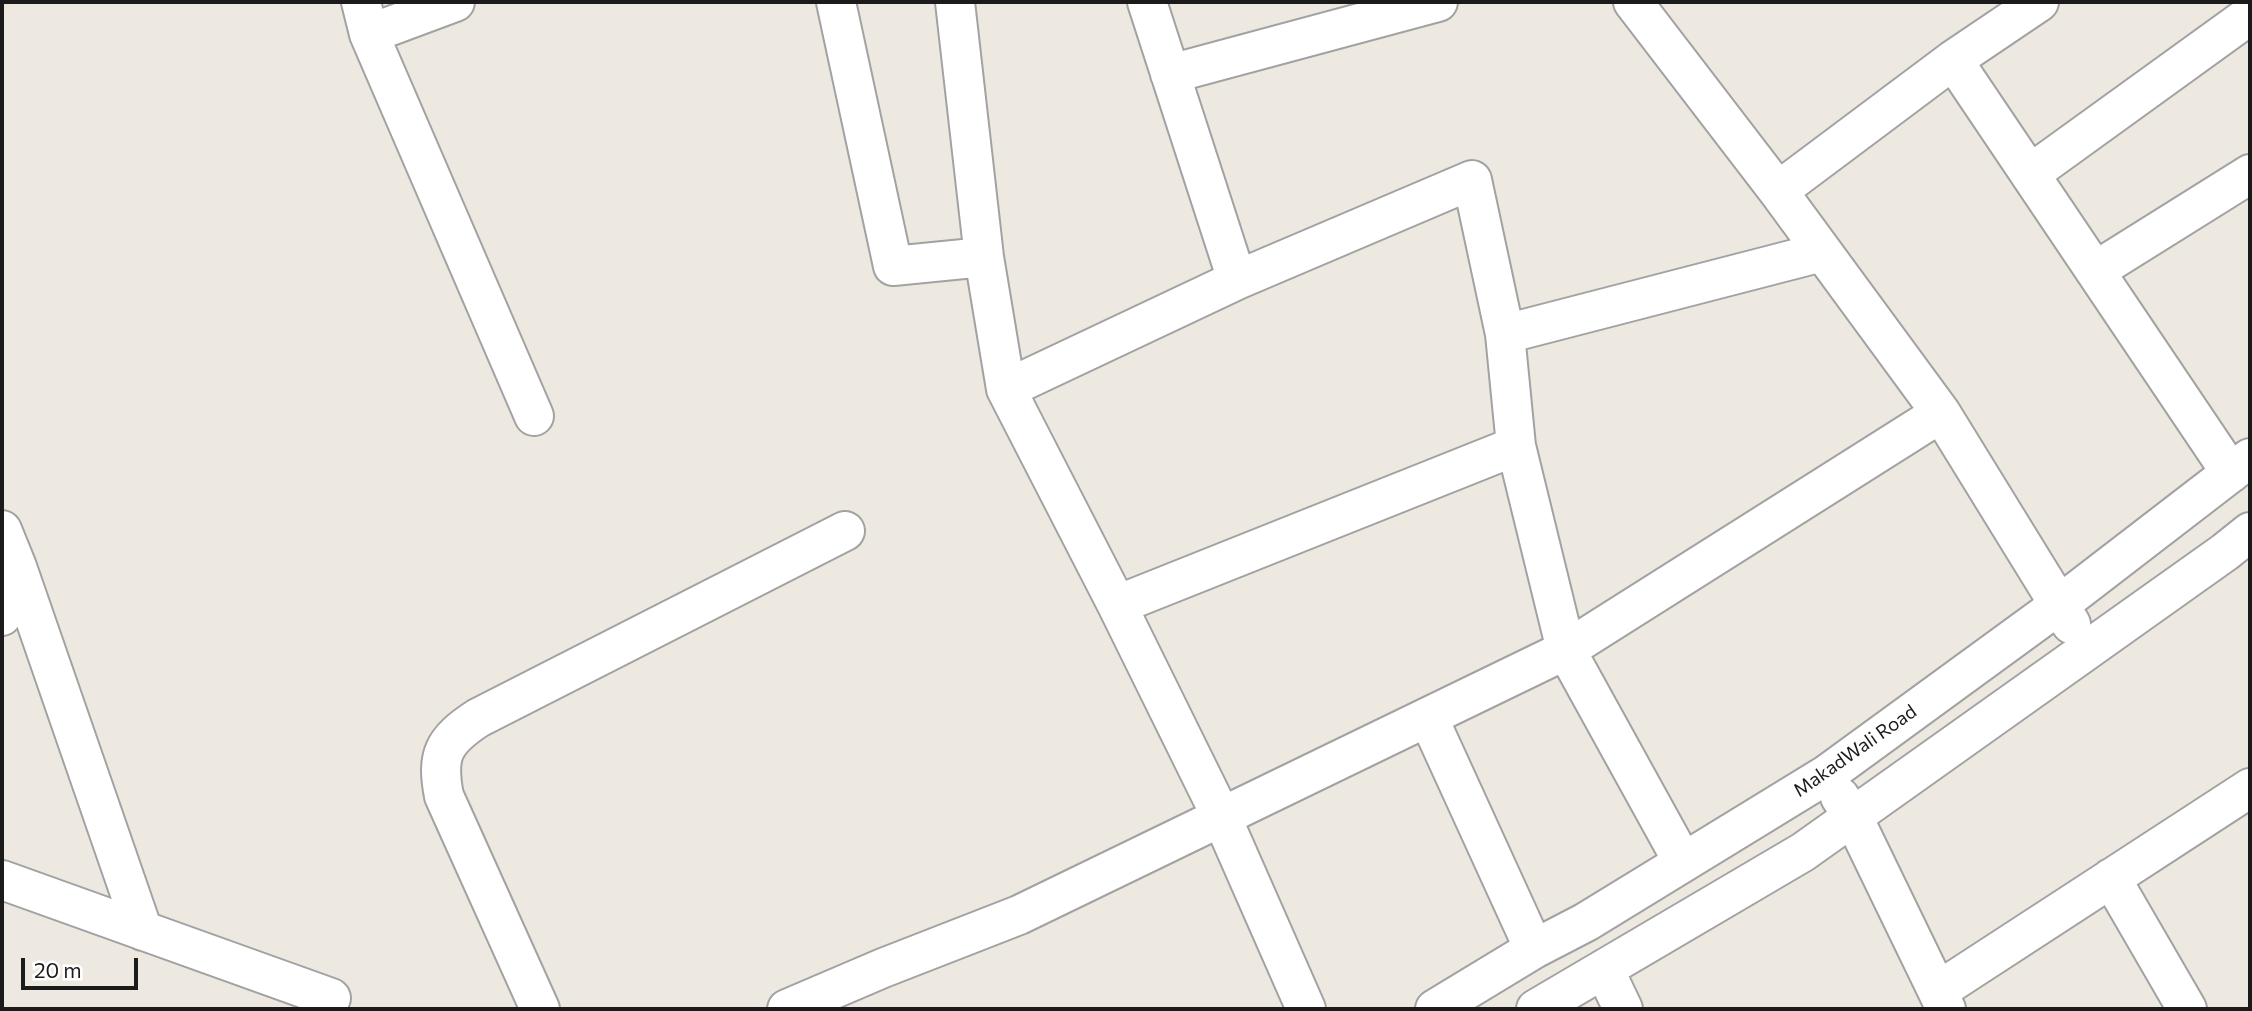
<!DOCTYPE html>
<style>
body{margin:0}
#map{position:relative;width:2252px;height:1011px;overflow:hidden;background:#ede9e0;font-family:Commissioner,sans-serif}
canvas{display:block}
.frame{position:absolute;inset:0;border:4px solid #1b1b1b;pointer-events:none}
.scale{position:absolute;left:21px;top:958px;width:117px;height:32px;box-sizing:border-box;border:4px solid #1b1b1b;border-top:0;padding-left:9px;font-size:21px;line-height:24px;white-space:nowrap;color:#1b1b1b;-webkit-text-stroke:5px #fff;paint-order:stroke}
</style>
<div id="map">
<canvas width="2252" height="1011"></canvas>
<div class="frame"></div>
<div class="scale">20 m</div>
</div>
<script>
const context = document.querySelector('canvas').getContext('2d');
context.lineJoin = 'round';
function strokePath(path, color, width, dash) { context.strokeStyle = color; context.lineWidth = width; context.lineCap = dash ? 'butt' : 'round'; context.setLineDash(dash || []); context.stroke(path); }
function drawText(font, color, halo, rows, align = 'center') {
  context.font = font + ' Commissioner,sans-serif'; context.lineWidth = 5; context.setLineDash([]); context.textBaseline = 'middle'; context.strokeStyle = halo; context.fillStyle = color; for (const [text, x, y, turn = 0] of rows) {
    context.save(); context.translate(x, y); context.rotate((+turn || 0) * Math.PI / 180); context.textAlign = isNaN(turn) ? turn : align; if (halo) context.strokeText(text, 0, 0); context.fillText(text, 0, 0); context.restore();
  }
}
const minor = new Path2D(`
 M361,2L369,34L534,416
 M836,2L893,266L984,257
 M955,2L984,257L1006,389L1117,605L1222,818L1306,1009
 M1147,2L1237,280
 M1633,2L1778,191L1941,413L2071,624
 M369,34L455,2
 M1953,60L2231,473
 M1170,74L1438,2
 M2030,174L2250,15
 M1778,191L1953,60L2039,2
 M2095,271L2250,174
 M1505,334L1822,252
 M1006,389L1237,280L1472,180L1505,334L1516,446L1566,650L1683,862
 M2,530L17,567L2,616
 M17,567L143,931
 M1117,605L1516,446
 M1428,717L1534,949
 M1840,797L1853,817L1946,1009
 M2111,878L2187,1009
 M2,880L331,998
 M1604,969L1623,1009
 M1938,991L2250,788
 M540,1009L444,796C436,755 443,741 478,718L845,531
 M787,1009L883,968L1019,915L1566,650L1941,413
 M1435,1009L1534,949L1586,922L1826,775L2059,605L2250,458
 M1536,1009L1803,852L2225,552L2250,532`);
strokePath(minor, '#a2a2a2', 42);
strokePath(minor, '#fff', 38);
drawText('19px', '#1b1b1b', '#fff', [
 ["MakadWali Road",1855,751,-35]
]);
</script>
